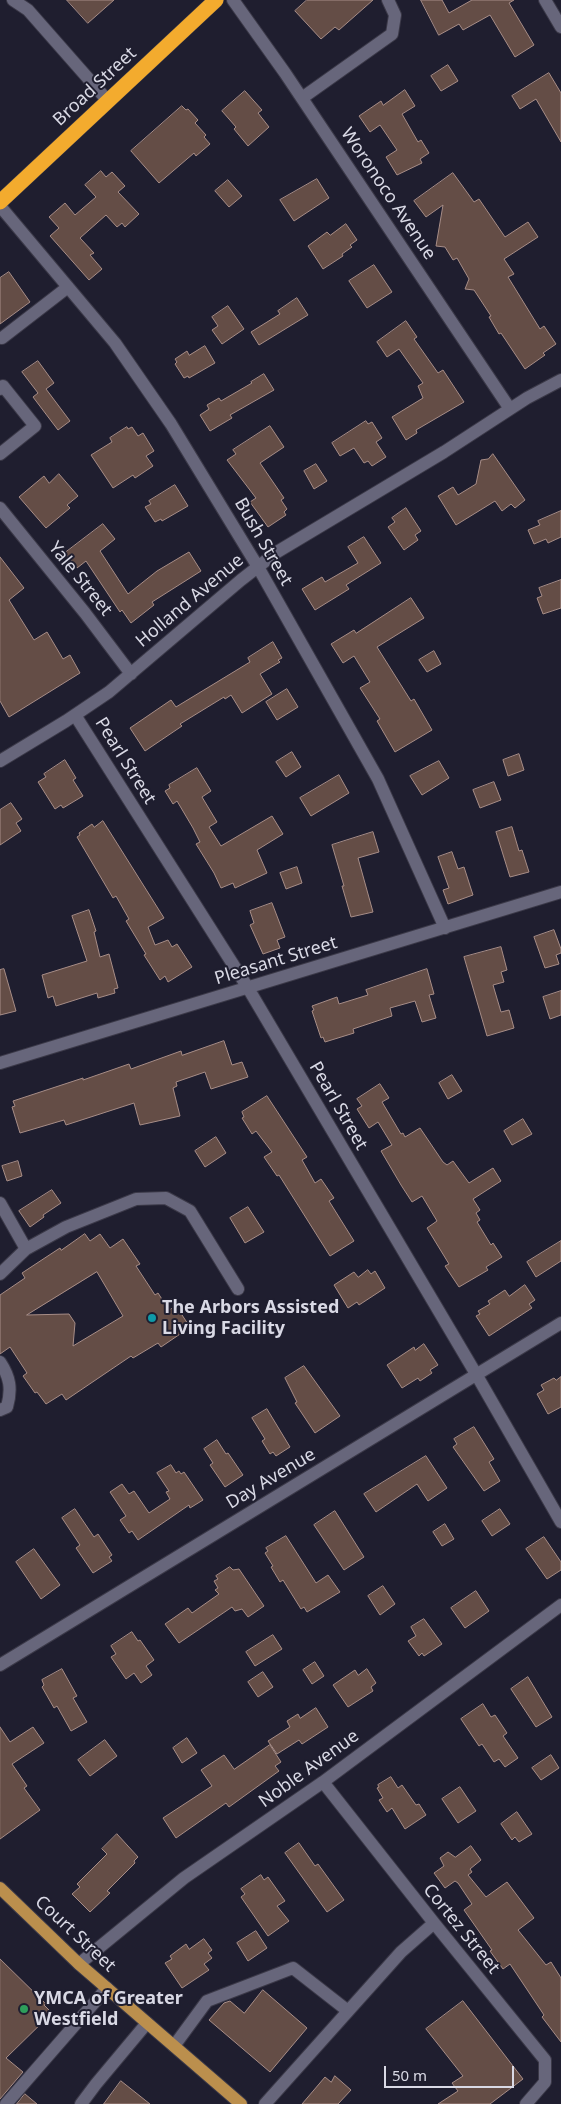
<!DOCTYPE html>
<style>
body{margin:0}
#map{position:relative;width:561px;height:2104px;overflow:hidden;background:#1f1e2f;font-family:"Noto Sans",sans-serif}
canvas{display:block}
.scale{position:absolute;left:384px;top:2066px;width:130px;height:22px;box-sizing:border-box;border:2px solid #d9d9e5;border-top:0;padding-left:6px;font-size:15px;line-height:18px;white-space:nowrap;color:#d9d9e5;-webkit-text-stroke:4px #1f1e2f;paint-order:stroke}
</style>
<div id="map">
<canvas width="561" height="2104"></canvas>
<div class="scale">50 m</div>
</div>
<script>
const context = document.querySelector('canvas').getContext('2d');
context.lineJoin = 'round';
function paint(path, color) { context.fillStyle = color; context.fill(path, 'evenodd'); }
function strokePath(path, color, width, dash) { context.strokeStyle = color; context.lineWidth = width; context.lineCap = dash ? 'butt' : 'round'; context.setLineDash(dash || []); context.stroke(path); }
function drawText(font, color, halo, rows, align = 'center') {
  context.font = font + ' "Noto Sans",sans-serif'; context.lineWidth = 4; context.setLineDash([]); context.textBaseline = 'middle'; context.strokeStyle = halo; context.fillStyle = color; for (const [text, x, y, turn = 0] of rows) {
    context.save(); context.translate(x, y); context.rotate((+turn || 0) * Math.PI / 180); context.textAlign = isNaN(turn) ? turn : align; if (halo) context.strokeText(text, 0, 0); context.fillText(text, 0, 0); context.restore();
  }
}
const building = new Path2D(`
 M67,0H114L88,23Z
 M307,0H373L339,30L335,27L321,39L295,11Z
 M421,0H442L449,13L472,0H514L509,3L534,45L515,57L490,15L463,30L459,24L439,35Z
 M448,65L458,81L441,91L431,76Z
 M549,73L561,93V142L536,99L520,109L512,96Z
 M405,90L415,106L402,114L418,142L421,140L429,153L420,159L422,163L397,175L386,157L397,150L380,125L370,132L359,116L381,101L383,105Z
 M245,91L262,110L258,113L269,127L248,146L234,129L236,127L222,111Z
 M182,106L186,110L188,109L198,120L195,123L206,135L204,137L210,144L196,156L194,153L159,183L131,151Z
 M101,171L106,177L112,172L125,186L118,192L139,214L125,227L122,223L117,227L106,215L80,238L94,253L90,255L102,269L89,280L50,236L59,228L49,217L65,203L75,215L96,197L85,185Z
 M453,173L474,202L479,199L505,237L528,222L538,237L504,259L514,274L508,277L540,329L544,326L556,344L543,353L545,355L525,369L501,333L499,334L489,317L491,316L474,290L465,289L469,279L457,258L453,260L445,247L436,246L443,205L426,217L414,201Z
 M317,179L329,198L294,221L280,200Z
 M228,180L242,196L229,207L215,191Z
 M346,224L357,240L350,245L352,247L342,254L343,256L323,269L308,246L327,232L330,235Z
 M374,265L392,292L367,308L349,281Z
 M9,272L30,302L0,324V278Z
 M297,298L308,315L259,345L251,332L280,314L278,311Z
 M228,306L244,329L222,344L212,330L218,326L212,317Z
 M406,321L417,337L414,339L438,373L443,370L464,402L416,430L417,433L406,440L392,417L423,398L418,386L423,383L399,349L387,357L377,342Z
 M205,346L215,363L189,378L188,376L184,378L175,364L177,362L175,359L187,351L189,355Z
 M38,361L54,383L46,389L70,421L58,430L33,397L38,393L22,372Z
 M264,374L274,390L230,415L232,418L210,431L200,415L209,409L207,405L219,398L221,401L252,383L251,382Z
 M366,421L368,424L372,422L382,438L376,442L386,457L372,466L368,461L364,463L354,448L340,456L332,443Z
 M270,426L284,447L260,463L284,498L281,500L287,509L284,512L286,515L268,527L250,502L256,498L227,460L236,454L233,450Z
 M127,427L128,429L132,427L138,436L143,433L154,451L146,456L153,466L135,478L133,475L113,488L91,455L112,442L110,438Z
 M493,454L525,500L515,508L511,504L502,511L495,501L456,525L438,496L453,487L458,495L476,484L481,460L488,459Z
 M316,464L327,481L314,489L304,471Z
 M59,474L78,496L67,505L70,508L46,528L19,497L44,476L49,483Z
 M175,485L188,506L162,521L161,519L155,522L145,507L151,504L149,501Z
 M406,508L421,531L415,535L418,540L404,550L388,527L395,522L392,518Z
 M561,511V537L548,543L546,539L534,544L528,530L540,525L538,521Z
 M103,524L115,539L100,551L128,594L157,571L189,552L201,571L152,602L154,605L131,623L122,610L120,612L86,561L77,568L65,553Z
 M364,537L381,563L346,585L349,589L315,610L302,589L322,577L325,582L358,563L348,547Z
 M0,557L24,588L9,600L34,640L47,632L63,659L70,655L80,673L9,717L0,701Z
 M561,580V608L543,614L537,598L542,596L539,588Z
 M411,598L424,618L377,647L411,701L414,699L432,730L395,752L377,721L380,719L360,688L370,682L354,656L343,663L331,644L354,630L356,633Z
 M273,642L282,658L278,660L280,662L260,674L272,694L242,713L231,695L225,699L224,697L180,724L182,726L145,751L130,728L171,700L176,707L250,662L248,658Z
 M434,651L441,664L427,672L419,660Z
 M287,689L298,707L277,720L266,702Z
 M292,752L301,767L286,777L276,762Z
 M519,754L524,770L508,776L503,760Z
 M65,760L76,778L73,780L83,796L63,808L61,805L55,809L38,782L46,777L44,774Z
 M439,761L449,778L422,795L410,776Z
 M197,768L211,791L202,797L217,822L209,827L221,846L272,816L283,834L257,850L267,873L235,888L233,883L221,888L214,873L196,844L200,842L193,828L177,801L173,804L165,791L170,788L169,785Z
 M339,775L349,793L311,816L300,798Z
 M494,782L501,800L480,808L473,790Z
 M11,803L22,819L16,823L21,831L0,845V810Z
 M103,821L164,918L148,927L155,945L168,940L172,947L177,944L192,967L168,982L165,976L160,980L144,955L146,954L126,921L129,919L116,896L113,898L77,837L80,835L79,833L92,824L94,827Z
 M512,827L519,851L522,850L529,872L510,877L496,832Z
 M373,832L379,852L358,858L373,912L351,917L342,886H344L332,845Z
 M452,852L458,869L464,867L473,895L448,904L443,890L449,888L438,857Z
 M297,867L302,883L286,889L280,873Z
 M272,903L285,937L277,940L280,948L263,954L250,925L254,923L250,911Z
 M89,910L96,931L94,932L100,957L109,954L118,988L114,989L115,993L98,998L97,993L56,1006L53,996L48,998L42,975L87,961L72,916Z
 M554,930L561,949V953L556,955L559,964L545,968L534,937Z
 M501,947L507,970L501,972L504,982L493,985L501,1012L509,1010L514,1028L487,1036L464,957Z
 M4,969L16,1011L0,1015V970Z
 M427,969L434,994L429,995L436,1018L422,1022L415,1001L390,1008L392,1016L353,1029L354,1033L325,1042L323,1037L321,1038L312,1011L314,1010L312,1006L337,997L339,1004L368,995L366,990Z
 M561,991V1015L550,1019L543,997Z
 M224,1041L232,1065L242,1062L248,1077L211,1089L205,1072L176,1082L177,1086L173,1088L180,1116L140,1125L134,1103L66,1125L64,1120L20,1133L12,1107L15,1106L13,1101L83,1078V1080L129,1064L131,1069L181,1051L182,1055Z
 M452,1075L462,1091L448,1099L439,1083Z
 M380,1084L389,1098L382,1102L401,1134L403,1133L405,1137L420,1128L443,1162L447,1165L453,1161L469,1183L493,1168L501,1181L473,1199L480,1210L476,1213L480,1220L477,1222L491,1245L493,1243L502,1257L486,1267L488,1270L459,1287L445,1266L449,1264L427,1228L437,1221L422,1196L412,1202L401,1185L381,1151L392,1145L378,1122L369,1128L357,1109L362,1106L357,1099Z
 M267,1096L307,1157L302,1160L315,1183L321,1179L334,1198L329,1201L354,1241L330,1256L279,1175L277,1176L264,1157L272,1152L256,1131L252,1134L242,1118L244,1117L242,1112Z
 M523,1119L532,1134L512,1145L504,1131Z
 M216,1137L226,1153L205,1167L195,1151Z
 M18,1161L22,1176L7,1181L2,1166Z
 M52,1190L61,1203L43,1215L44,1217L30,1227L19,1211Z
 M248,1207L264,1232L245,1243L230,1218Z
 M85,1234L90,1241L100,1234L110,1248L123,1239L140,1264L136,1266L155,1295L158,1293L169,1310L176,1306L188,1324L184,1327L186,1330L161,1347L158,1343L133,1358L131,1356L66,1400L62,1394L46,1404L37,1392L35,1393L23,1376L27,1373L10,1347L0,1354V1295L25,1278L22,1273L60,1248L61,1250ZM97,1272L123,1316L73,1346L75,1323L69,1314L27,1315Z
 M561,1241V1261L536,1277L527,1262Z
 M368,1270L371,1274L375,1271L385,1288L359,1305L357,1302L348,1308L334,1285L354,1272L358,1277Z
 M525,1285L535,1300L529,1304L532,1308L489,1336L476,1316L480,1314L478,1311L490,1304L488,1301L505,1290L509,1296Z
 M424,1344L438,1365L430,1370L432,1373L420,1381L418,1378L402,1388L387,1365L414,1347L415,1350Z
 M304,1366L340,1416L315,1433L295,1403L297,1402L285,1378Z
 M561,1377V1407L548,1414L537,1394L544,1390L541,1385L554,1378L556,1380Z
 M267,1409L290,1447L276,1456L273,1452L270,1454L262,1441L265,1439L252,1418Z
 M474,1427L494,1459L489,1462L500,1481L484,1491L453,1447L457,1444L454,1439Z
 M217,1440L226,1454L228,1453L243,1475L225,1487L210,1465L213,1463L204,1449Z
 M426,1456L447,1488L428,1501L417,1484L376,1512L364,1494Z
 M171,1465L176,1473L179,1471L181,1474L184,1472L203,1500L190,1508L189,1505L138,1540L132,1531L129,1533L120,1520L126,1516L110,1492L122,1484L129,1494L134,1491L149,1513L170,1499L166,1492L169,1491L157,1473Z
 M75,1509L94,1537L98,1534L112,1555L109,1557L112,1561L93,1573L76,1548L80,1545L62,1518Z
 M500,1509L510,1524L492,1536L482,1521Z
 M335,1511L364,1557L344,1570L314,1525Z
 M445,1524L454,1539L442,1546L433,1532Z
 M286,1536L316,1583L328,1575L340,1592L307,1612L304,1607L301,1609L283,1580L280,1582L271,1567L273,1566L265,1553L268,1551L266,1548Z
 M544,1537L561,1562V1570L547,1579L526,1549Z
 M34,1549L60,1585L41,1599L16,1562Z
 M230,1567L233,1570L239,1569L264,1606L248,1617L242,1609L235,1611L232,1607L179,1643L165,1624L188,1608L192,1613L219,1594L215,1590L218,1588L214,1581L218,1579L216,1576Z
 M383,1586L395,1604L380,1615L368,1596Z
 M476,1591L489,1611L465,1628L451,1608Z
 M424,1619L442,1644L424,1656L422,1653L419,1656L408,1641L416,1636L411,1627Z
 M132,1632L138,1641L140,1640L154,1660L146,1666L152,1675L141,1683L134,1673L126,1679L111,1657L116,1654L111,1646Z
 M273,1635L282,1649L255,1666L246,1652Z
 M315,1662L324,1676L312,1684L303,1670Z
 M62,1669L77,1696L73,1698L87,1722L71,1731L57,1706L54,1708L42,1687L44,1685L42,1680Z
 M367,1669L376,1683L371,1687L373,1691L348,1707L333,1685L355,1670L358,1675Z
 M263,1672L273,1687L258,1697L248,1682Z
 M528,1677L552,1717L536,1727L511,1689Z
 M483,1704L491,1717L495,1715L507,1733L503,1736L518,1758L505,1767L499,1759L494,1762L482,1744L479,1746L461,1719Z
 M316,1708L328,1727L302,1744L299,1740L277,1754L268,1741L290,1727L287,1721L298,1714L300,1718Z
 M0,1727L10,1742L33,1727L44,1743L12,1764L27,1786L24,1788L40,1810L0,1839Z
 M187,1738L197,1753L182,1763L173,1748Z
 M105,1740L117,1756L90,1776L78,1760Z
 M270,1745L281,1762L275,1766L279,1771L229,1807L226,1803L176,1838L163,1818L212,1786L201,1770L224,1755L234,1769Z
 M551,1755L559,1768L541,1780L532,1768Z
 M391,1777L398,1788L402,1785L416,1805L419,1804L426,1815L405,1829L392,1808L387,1812L379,1800L383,1798L377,1788L379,1787L378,1785Z
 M460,1787L476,1811L458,1823L442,1799Z
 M517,1812L532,1834L519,1842L515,1837L512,1840L501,1824Z
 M117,1834L138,1857L134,1861L135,1863L107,1891L110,1893L90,1912L72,1894L80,1887L77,1884L107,1854L102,1849Z
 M299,1843L315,1866L318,1864L344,1900L327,1912L285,1853Z
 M471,1846L481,1860L470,1869L472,1872L468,1875L486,1897L507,1882L534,1918L518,1930L546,1965L551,1962L561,1978V2042L542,2017L544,2015L510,1964L503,1969L490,1951L492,1950L464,1910L472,1904L458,1883L455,1881L445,1888L434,1873L444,1866L440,1858L448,1852L455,1857Z
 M261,1875L264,1880L268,1877L285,1901L277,1906L289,1921L268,1936L241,1897L245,1894L241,1889Z
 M256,1931L267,1948L248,1961L237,1943Z
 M204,1939L212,1950L208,1953L212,1958L204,1964L209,1970L182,1988L165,1963L172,1959L170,1956L186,1944L189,1949Z
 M0,1959L46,2004L44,2005L52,2013L6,2058L23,2072L0,2099Z
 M263,1990L307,2028L270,2072L209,2020L224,2003L230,2001L244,2013Z
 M463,2001L523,2079L490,2104H438L458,2091L452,2083L463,2076L426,2029Z
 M335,2076L351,2090L338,2104H302L325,2077L331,2082Z
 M121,2081L150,2104H104Z
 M25,2094L37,2104H17Z`);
paint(building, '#644d46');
strokePath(building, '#a78d87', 1);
const minor = new Path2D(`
 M13,0L28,10L108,101
 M233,0L285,73L510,409
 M545,0L561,27
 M302,98L392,34L395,15L388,0
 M0,206L115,343L171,424L258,567L378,779L445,928
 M2,338L68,287
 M0,389L3,386L35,426L0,454
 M0,508L85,613L131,674
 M75,715L248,988L476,1374L561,1522
 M0,761L66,721L109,692L241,580L277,552L444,452L527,398L561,380
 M0,1063L561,892
 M0,1203L26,1249
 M0,1274L26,1249L66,1227L136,1199L166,1198L190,1211L238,1289
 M0,1362C10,1377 12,1389 7,1407L0,1410
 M0,1665L561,1323
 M323,1782L434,1923L545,2060V2082L526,2104
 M79,1964L184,1878L323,1782L561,1605
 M174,2046L207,2001L293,1968L348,2011
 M6,2104L107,1988
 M81,2104L96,2084L147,2023
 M265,2104L401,1952L434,1923`);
const major = new Path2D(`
 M0,1888L79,1964L241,2104`);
const highway = new Path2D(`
 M0,202L216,0`);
strokePath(minor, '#3b3948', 14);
strokePath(major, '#3b3948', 14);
strokePath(highway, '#3b3948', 16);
strokePath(minor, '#67667b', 12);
strokePath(major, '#bb8f4d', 12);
strokePath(highway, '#f3ab2e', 15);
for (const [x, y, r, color] of [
 [152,1318,5,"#0f9aa8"],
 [24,2009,5,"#2e9e5b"]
]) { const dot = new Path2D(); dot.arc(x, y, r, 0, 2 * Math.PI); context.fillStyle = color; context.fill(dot); strokePath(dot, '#1f1e2f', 2); }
drawText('18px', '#d9d9e5', '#1f1e2f', [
 ["Broad Street",95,87,-43],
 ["Woronoco Avenue",388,194,56],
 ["Bush Street",263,542,60],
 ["Yale Street",80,579,51],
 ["Holland Avenue",190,601,-40],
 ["Pearl Street",125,761,58],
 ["Pleasant Street",276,961,-17],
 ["Pearl Street",338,1106,60],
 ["Day Avenue",271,1479,-31],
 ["Noble Avenue",309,1769,-36],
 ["Cortez Street",461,1929,51],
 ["Court Street",75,1934,43]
]);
drawText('bold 18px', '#d9d9e5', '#1f1e2f', [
 ["The Arbors Assisted",162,1308],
 ["Living Facility",162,1329],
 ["YMCA of Greater",34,1999],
 ["Westfield",34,2020]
], 'left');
</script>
